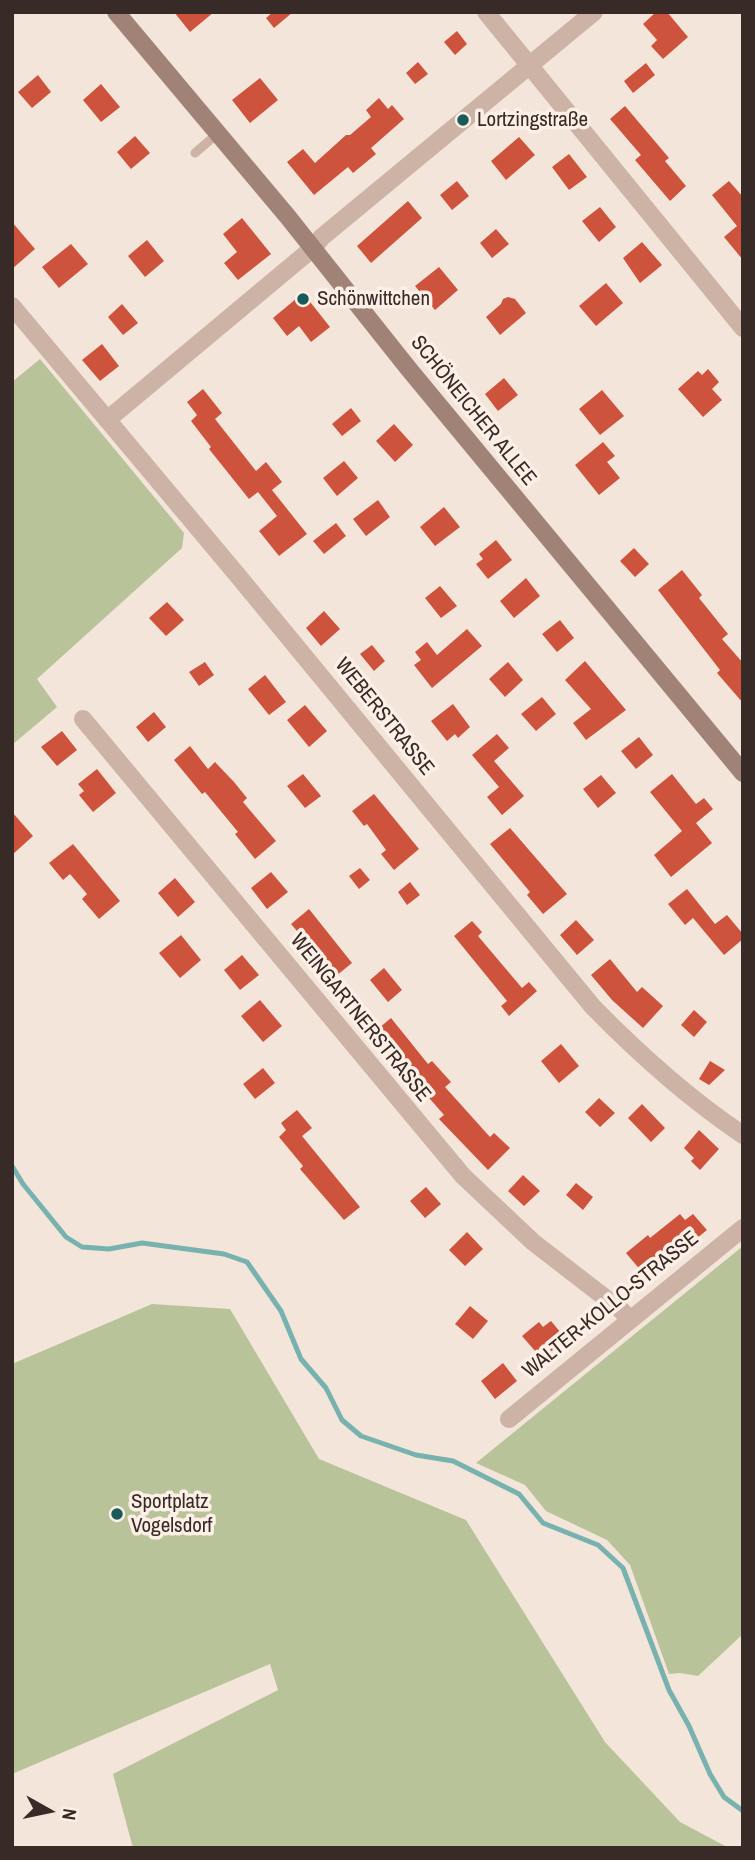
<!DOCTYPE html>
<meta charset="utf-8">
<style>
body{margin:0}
#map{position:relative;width:755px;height:1860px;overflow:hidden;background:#f3e5da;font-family:"Archivo Narrow",sans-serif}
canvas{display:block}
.frame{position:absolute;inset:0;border:14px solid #372a27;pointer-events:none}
.north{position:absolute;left:14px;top:1776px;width:70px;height:70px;-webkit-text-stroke:5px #fbefe6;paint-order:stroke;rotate:99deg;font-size:19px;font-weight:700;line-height:28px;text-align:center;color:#372a27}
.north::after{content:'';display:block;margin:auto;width:24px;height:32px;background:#372a27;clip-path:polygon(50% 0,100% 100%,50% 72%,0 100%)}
</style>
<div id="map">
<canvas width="755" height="1860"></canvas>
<div class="frame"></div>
<div class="north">N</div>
</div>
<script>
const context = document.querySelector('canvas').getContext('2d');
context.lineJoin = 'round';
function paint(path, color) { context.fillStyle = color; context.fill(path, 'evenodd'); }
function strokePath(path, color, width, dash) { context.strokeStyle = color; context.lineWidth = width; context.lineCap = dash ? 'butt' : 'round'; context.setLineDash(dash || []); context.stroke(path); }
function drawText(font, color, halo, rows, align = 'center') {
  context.font = font + ' "Archivo Narrow",sans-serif'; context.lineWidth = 7; context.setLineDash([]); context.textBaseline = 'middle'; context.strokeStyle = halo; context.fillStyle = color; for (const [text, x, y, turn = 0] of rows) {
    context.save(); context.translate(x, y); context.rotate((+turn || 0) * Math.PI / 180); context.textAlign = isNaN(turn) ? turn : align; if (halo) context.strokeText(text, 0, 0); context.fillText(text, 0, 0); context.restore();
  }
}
paint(new Path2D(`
 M40,359L184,533L182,548L37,679L57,707L12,745V382Z
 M743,1246V1634L698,1676L680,1673L669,1674L630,1565L607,1540L546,1511L525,1485L476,1463Z
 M152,1304L230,1309L319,1459L466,1520L605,1742L680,1822L729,1848H133L113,1774L278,1690L270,1664L12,1774V1364Z`), '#b9c399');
strokePath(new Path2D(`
 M12,1166L23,1184L66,1237L82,1247L109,1249L142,1243L224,1254L247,1262L281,1311L301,1359L326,1388L342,1420L361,1436L416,1455L453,1461L519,1494L543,1523L598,1545L623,1568L669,1690L689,1726L710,1774L724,1797L743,1811`), '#77b2af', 5);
paint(new Path2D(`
 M174,12H214L190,32Z
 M273,12H293L274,28L266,18Z
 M656,12H667L688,37L663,59L651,46L657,40L643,24Z
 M457,31L467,44L455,55L444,42Z
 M418,62L428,74L415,84L406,73Z
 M646,63L655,75L633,93L624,81Z
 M38,75L51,92L32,108L18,92Z
 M260,78L278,100L250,123L232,100Z
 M101,84L120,107L101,122L83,100Z
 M379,98L388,109L392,105L404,119L371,148L376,154L353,173L348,167L314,195L287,162L303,149L315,163L346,135H350L371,117L366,110Z
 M625,106L669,158L665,161L686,186L670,201L635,160L641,155L610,119Z
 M135,136L150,153L131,169L117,152Z
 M519,137L535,155L506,180L491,161Z
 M569,154L587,177L569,190L552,167Z
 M457,181L469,196L452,210L440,195Z
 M729,181L743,197V260L724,237L737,226L712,195Z
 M408,201L422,218L371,263L357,246Z
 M600,207L616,227L599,242L582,221Z
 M242,218L271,254L238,280L224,263L237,252L223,234Z
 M12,222L35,249L12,269Z
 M496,229L509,244L492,258L480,243Z
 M147,240L164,261L145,277L128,256Z
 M642,242L662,265L640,283L623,258Z
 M71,244L88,264L59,288L42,267Z
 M439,267L458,290L435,310L415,286Z
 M606,283L623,303L596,326L579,306Z
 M303,293L330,327L311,342L299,326L287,336L273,318Z
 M508,297L515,299L526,313L500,335L486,317L501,304L503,299Z
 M122,304L138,323L123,335L108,317Z
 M102,344L119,366L100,381L82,360Z
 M708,369L719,382L712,389L722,400L703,417L678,389L698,371L702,375Z
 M504,378L518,395L498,411L485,394Z
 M203,389L222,413L215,419L256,471L266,462L282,482L272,490L307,534L279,556L259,531L277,516L258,492L249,499L209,449L211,447L191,421L197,415L187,402Z
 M602,390L624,416L600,435L579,409Z
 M351,408L361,421L342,436L332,424Z
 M394,424L413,445L395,462L376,441Z
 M603,442L615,456L607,462L620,478L599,495L575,465Z
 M344,461L358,478L337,496L323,478Z
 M378,500L390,517L366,536L353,519Z
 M444,507L460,527L435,546L420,527Z
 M336,523L346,536L324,554L313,541Z
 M496,540L512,560L488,579L476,564L483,559L479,554Z
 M634,548L649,564L635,577L620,561Z
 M682,570L702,595L699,598L728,634L722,639L743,663V703L717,673L720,670L658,590Z
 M526,578L540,596L514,618L500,601Z
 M440,586L457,606L441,618L425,598Z
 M167,602L184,620L166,636L149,618Z
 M324,611L340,629L321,646L306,628Z
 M560,620L574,638L557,652L542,634Z
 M467,629L482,646L432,688L414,665L421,660L415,652L427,642L437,655Z
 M372,645L385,661L374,671L360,654Z
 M585,661L626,710L586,740L573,723L591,709L565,680Z
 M205,662L214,675L199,686L189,672Z
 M508,662L523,680L505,697L489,679Z
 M265,675L286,702L269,715L248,689Z
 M542,697L556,714L536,731L521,714Z
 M453,704L470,727L458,738L455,734L447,741L431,721Z
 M305,705L327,731L309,747L287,720Z
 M154,712L166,727L148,742L136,727Z
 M62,731L77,750L57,766L41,747Z
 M497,734L509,748L494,761L524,796L502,815L487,797L499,787L472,755Z
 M639,737L653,755L636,769L621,751Z
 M190,746L208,769L215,762L234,782L247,798L243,802L276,841L255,859L235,834L238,832L205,792L202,794L174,760Z
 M97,769L116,793L93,812L79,795L84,791L78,784Z
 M303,774L321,796L305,808L287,786Z
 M672,774L696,804L704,798L713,809L696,823L712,843L671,877L654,855L682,831L650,792Z
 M601,775L616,793L598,808L583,789Z
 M374,794L419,849L394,870L381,854L386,850L367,824L364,826L352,811Z
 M12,812L33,836L12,855Z
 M510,828L567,894L543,914L527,895L530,892L490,844Z
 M73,844L120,901L99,919L82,899L87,894L70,874L63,880L49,863Z
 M360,868L370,880L359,889L349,876Z
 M271,872L288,892L267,909L251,888Z
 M175,878L195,902L178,917L158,893Z
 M410,882L420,895L407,905L398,892Z
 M687,889L715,924L727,915L743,934V939L724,955L693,918L685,925L668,904Z
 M309,909L352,963L331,980L316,962L320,958L291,924Z
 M576,920L594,940L577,955L560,935Z
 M472,921L482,932L478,936L522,988L529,982L537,991L509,1016L501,1006L507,1001L454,936Z
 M181,935L201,960L180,978L159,953Z
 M242,955L259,975L240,990L224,970Z
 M610,959L637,992L642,987L663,1006L643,1028L612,1000L591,975Z
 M384,968L402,990L388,1002L370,980Z
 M260,1000L282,1026L263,1042L241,1016Z
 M694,1010L707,1022L694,1037L681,1025Z
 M391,1018L428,1064L432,1061L451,1082L445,1087L490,1137L494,1133L510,1148L488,1170L439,1119L444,1115L396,1060L395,1061L373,1033Z
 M561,1044L579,1066L559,1083L541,1061Z
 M710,1061L725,1070L709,1085L699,1079Z
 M263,1068L275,1083L255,1099L243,1084Z
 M599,1098L615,1113L600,1127L585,1112Z
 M642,1104L665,1128L651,1142L628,1118Z
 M297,1110L312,1128L302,1136L360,1207L344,1220L300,1169L303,1166L279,1137L286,1130L281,1123Z
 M699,1130L719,1149L700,1170L691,1161L694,1158L684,1148Z
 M523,1175L540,1191L524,1206L508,1191Z
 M576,1183L593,1197L583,1210L566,1195Z
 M426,1187L441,1204L425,1218L410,1201Z
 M680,1214L685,1220L693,1214L707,1230L685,1248L679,1241L642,1272L626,1253L648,1235L650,1238Z
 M467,1232L483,1249L465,1266L449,1250Z
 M470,1306L488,1321L473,1339L455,1324Z
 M551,1321L566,1339L542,1359L522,1336L539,1322L543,1327Z
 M503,1363L517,1381L495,1399L481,1381Z`), '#ce533d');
strokePath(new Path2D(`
 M195,153L217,134`), '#ccb3a5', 9);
strokePath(new Path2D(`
 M486,12L743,328
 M12,306L239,577L593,1007C639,1054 688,1098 743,1135
 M107,420L313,248L322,237L594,12
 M83,719L463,1176L533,1242L621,1310L629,1319
 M509,1419L743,1228`), '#ccb3a5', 18);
strokePath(new Path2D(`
 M116,12L288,217L408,368L743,773`), '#a08276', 18);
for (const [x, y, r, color] of [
 [463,120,7,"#195b5a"],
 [303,299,7,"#195b5a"],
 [117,1514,7,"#195b5a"]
]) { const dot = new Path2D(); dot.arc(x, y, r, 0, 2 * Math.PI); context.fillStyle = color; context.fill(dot); strokePath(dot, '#fbefe6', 2.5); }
drawText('21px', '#372a27', '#fbefe6', [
 ["Lortzingstraße",477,120],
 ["Schönwittchen",317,299],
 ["Sportplatz",131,1502],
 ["Vogelsdorf",131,1526]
], 'left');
drawText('21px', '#372a27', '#fbefe6', [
 ["SCHÖNEICHER ALLEE",473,411,51],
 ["WEBERSTRASSE",384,717,51],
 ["WEINGARTNERSTRASSE",360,1018,51],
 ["WALTER-KOLLO-STRASSE",611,1305,-39]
]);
</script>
